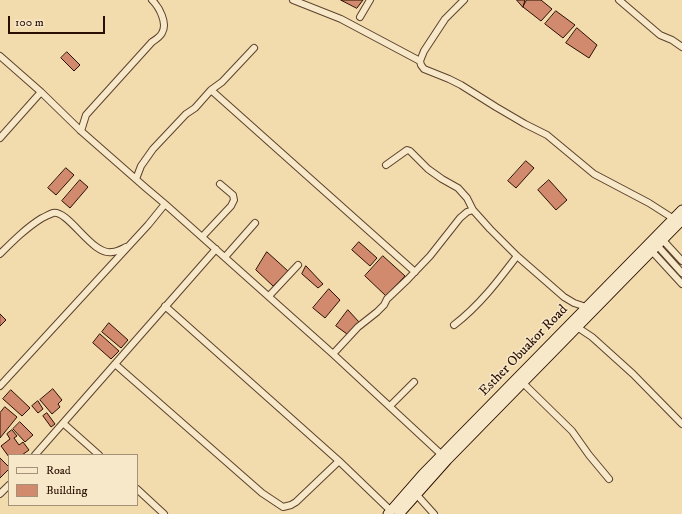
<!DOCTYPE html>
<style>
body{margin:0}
#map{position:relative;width:682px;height:514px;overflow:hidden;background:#f2dbad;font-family:"IM FELL DW Pica",serif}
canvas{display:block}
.legend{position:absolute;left:8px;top:454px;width:130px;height:52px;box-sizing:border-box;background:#f7e8ca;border:1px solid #a59179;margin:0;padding:5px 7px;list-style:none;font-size:12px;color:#2a0f00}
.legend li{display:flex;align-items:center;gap:8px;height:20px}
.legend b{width:20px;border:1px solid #a59179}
.scale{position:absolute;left:8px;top:16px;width:97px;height:18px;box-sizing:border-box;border:2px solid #2a0f00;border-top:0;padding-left:5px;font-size:12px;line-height:14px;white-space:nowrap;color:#2a0f00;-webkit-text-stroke:3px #f7e8ca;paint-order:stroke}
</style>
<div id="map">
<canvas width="682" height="514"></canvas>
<ul class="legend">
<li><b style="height:5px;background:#f7e8ca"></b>Road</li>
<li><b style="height:11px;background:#d18a6e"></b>Building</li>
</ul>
<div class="scale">100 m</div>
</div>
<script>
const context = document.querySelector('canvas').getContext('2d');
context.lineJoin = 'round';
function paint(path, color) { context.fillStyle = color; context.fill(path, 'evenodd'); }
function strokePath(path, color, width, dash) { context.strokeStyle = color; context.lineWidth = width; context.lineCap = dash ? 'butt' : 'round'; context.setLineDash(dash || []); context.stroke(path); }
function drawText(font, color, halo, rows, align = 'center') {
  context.font = font + ' "IM FELL DW Pica",serif'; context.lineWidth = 3; context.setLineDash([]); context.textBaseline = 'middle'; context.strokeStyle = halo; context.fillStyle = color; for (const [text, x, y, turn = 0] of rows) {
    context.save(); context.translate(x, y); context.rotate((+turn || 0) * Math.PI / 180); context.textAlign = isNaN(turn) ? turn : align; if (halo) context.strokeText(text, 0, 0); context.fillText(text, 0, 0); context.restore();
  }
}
const building = new Path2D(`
 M341,0H363L357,8Z
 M517,0H525L523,7Z
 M527,0H541L552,9L541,21L523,7Z
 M556,11L575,25L563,38L545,24Z
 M577,28L597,45L589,58L566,43Z
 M67,52L80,65L74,71L61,58Z
 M526,161L534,168L516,188L508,181Z
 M66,168L74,175L56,195L48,188Z
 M80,180L88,187L70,208L62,201Z
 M549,180L567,200L556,210L538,190Z
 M359,242L377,258L370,266L352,250Z
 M267,252L288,271L273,286L256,270Z
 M383,256L405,276L386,296L365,276Z
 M306,266L323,284L318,288L302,274Z
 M329,289L340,300L325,318L313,308Z
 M348,310L359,322L347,334L336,326Z
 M0,314L6,320L0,326Z
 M109,323L128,340L121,348L102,332Z
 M100,334L119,351L111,359L93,343Z
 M53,389L62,400L58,404L60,407L52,414L40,400Z
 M11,390L30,408L22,416L3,399Z
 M38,401L43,409L38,413L32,406Z
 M5,407L17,417L0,438V413Z
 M47,413L55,424L51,427L43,416Z
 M20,422L33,435L25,442L13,429Z
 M12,430L17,436L14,438L19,445L23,442L29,450L22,455H9V457L1,446L10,439L7,434Z
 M0,458L9,467V469L0,478Z`);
paint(building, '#d18a6e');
strokePath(building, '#2a0f00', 1);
const street = new Path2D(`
 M293,0L341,19L420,61
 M464,0L445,19L424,51L420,61L421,65L424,69L449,79L461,85L496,107L525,124L547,135L594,174L649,203L674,219
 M619,0L660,35L672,40L682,47
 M360,17L370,0
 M0,56L41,92L81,131L146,188L165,204L333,354L443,456
 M211,90L415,272
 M81,131L86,115L152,42C155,40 160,37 162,33C168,23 159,7 152,0
 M0,138L41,92
 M386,165L407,150L410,151L428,169L442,179L458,188L467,198L473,210L490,229L517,256L564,297L574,303L586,307
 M136,179L141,166L153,149L186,114L195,108L211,90L222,82L254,48
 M202,237L231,206L234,200L233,195L220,184
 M660,237L682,261
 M655,243L682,273
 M649,248L682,284
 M0,254C13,241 26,228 42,218C45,217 49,214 53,213C69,210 92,256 112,252C117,252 122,249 126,247
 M225,257L255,223
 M269,296L298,265
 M165,306L339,461L391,511
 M454,325C479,306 498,281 517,256
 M577,327L592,337L633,374L682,424
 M333,354L358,327L377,312L384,305L387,299L408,279L430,256L460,218L467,212L473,210
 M115,364L262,493L283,507L291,505L296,502L339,461
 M523,383L572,431L589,455L609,479
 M0,386L148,225L165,204
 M390,406L414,382
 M63,423L99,455
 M35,455L216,249
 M137,489L164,514
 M0,494L9,485
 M416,494L434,514`);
const secondary = new Path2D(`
 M388,514L423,474L682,210
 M399,514L447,460L682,220`);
strokePath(street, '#5c422b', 8);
strokePath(secondary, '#2a0f00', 11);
strokePath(street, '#f7e8ca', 6);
strokePath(secondary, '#f7e8ca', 9);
drawText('14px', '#2a0f00', '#f7e8ca', [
 ["Esther Obuakor Road",524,351,-46]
]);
</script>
